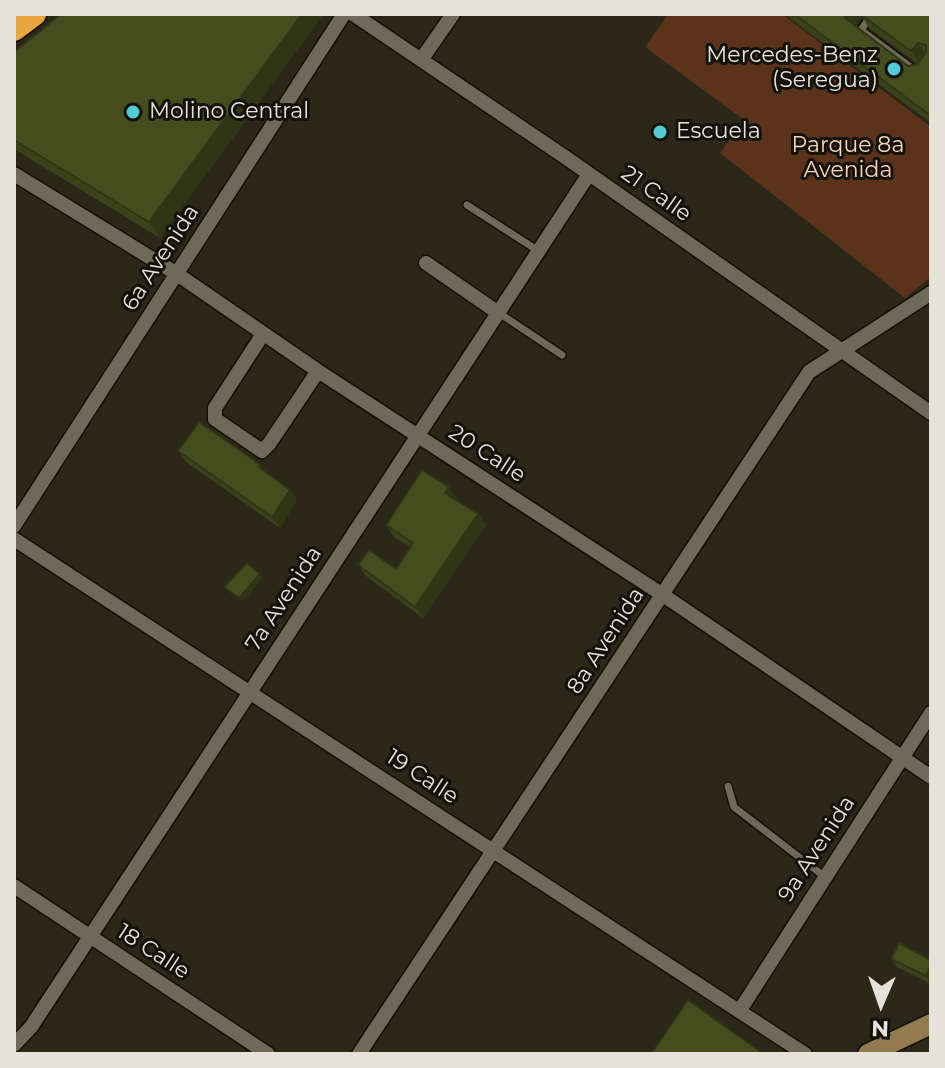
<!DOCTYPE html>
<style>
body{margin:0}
#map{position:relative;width:945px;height:1068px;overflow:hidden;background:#2c2819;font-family:Montserrat,sans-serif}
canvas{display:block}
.frame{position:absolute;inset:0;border:16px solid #e5e3d9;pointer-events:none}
.north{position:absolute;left:841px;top:964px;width:80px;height:80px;-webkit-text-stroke:6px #12110a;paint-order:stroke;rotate:182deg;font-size:22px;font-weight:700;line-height:32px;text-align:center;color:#e5e3d9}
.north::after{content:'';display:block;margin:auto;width:28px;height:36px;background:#e5e3d9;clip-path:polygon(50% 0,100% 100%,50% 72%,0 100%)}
</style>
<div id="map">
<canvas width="945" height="1068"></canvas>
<div class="frame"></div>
<div class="north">N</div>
</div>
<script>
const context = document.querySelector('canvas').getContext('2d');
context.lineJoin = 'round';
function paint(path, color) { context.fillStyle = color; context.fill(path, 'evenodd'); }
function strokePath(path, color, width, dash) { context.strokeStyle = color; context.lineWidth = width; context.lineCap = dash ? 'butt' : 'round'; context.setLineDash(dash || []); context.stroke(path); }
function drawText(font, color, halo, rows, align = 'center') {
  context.font = font + ' Montserrat,sans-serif'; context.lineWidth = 6; context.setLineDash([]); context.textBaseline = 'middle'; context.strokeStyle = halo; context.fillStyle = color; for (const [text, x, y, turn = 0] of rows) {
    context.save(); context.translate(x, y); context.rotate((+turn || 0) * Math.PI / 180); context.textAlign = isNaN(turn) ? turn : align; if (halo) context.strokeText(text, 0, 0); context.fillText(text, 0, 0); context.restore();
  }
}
paint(new Path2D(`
 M668,14H782L931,127V277L905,298L720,153L744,120L645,47Z`), '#5a331a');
const lane = new Path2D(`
 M872,14L861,30L916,71
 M467,205L537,250
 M499,313L562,355
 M728,786L734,807L825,877`);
const street = new Path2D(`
 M353,14L565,157L931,413
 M421,60L453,14
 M14,174L177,274L318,371L663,595L931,777
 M426,263L497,312
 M263,334L215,408V419L262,451L269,444L318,371
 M14,526L344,14
 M14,539L805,1054
 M14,886L268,1054
 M740,1010L931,713
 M14,1045L31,1027L589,174
 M359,1054L809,372L931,293`);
const secondary = new Path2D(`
 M868,1054L931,1024`);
const highway = new Path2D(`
 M14,29L34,14`);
strokePath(lane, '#141004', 10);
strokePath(street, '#141004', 17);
strokePath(secondary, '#141004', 23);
strokePath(highway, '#141004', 27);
strokePath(lane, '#6e6958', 7);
strokePath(street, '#6e6958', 14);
strokePath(secondary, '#937b50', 20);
strokePath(highway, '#eaa63e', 24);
paint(new Path2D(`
 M61,14L160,238L14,149V52Z
 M784,14H931V123ZM862,17L870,29L918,64L908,66L856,26Z
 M178,451L265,472L290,490L297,500L280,528L186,462Z
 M457,498L456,500L478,514L486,525L423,618L366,576L358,565L396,569L410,547L394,537L386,525Z
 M891,959L931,960V984L897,967Z`), '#3b421a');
paint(new Path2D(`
 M302,14H324L160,238L149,222Z
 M845,14H860L862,17L856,26L845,18Z
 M918,43L929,58L921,67L911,51Z
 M449,487L457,498L453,504L445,493Z
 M290,490L297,500L280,528L272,517Z
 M478,514L486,525L423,618L415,607Z
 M260,574L263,578L242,602L239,598Z
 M931,966V984L926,976Z`), '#303615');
const building = new Path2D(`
 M61,14H302L149,222L14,140V52Z
 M794,14H845V18L908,66L918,64L926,52V45L918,43L911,51L860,14H931V116Z
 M199,422L261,465L259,467L290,490L272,517L178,451Z
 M422,470L449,487L445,493L478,514L415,607L358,565L369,550L396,569L413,543L386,525Z
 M247,563L260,574L239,598L224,587Z
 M899,943L931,960V966L926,976L891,959Z
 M688,1000L764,1054H651Z`);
paint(building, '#454d1e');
strokePath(building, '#303615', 2);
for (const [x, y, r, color] of [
 [894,69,8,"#52cbd9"],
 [133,112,8,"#52cbd9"],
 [660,132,8,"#52cbd9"]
]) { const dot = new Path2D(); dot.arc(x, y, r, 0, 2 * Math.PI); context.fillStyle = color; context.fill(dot); strokePath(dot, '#12110a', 3); }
drawText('22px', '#e5e3d9', '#12110a', [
 ["Mercedes-Benz",878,56,"right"],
 ["(Seregua)",878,81,"right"],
 ["Molino Central",149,112],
 ["Escuela",676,132]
], 'left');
drawText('22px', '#fed3ba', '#12110a', [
 ["Parque 8a",848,146],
 ["Avenida",848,171]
]);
drawText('22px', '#e5e3d9', '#12110a', [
 ["21 Calle",656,194,35],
 ["6a Avenida",161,258,-57],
 ["20 Calle",487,454,33],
 ["7a Avenida",284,599,-57],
 ["8a Avenida",606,641,-57],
 ["19 Calle",422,777,33],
 ["9a Avenida",817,849,-57],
 ["18 Calle",153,952,33]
]);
</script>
